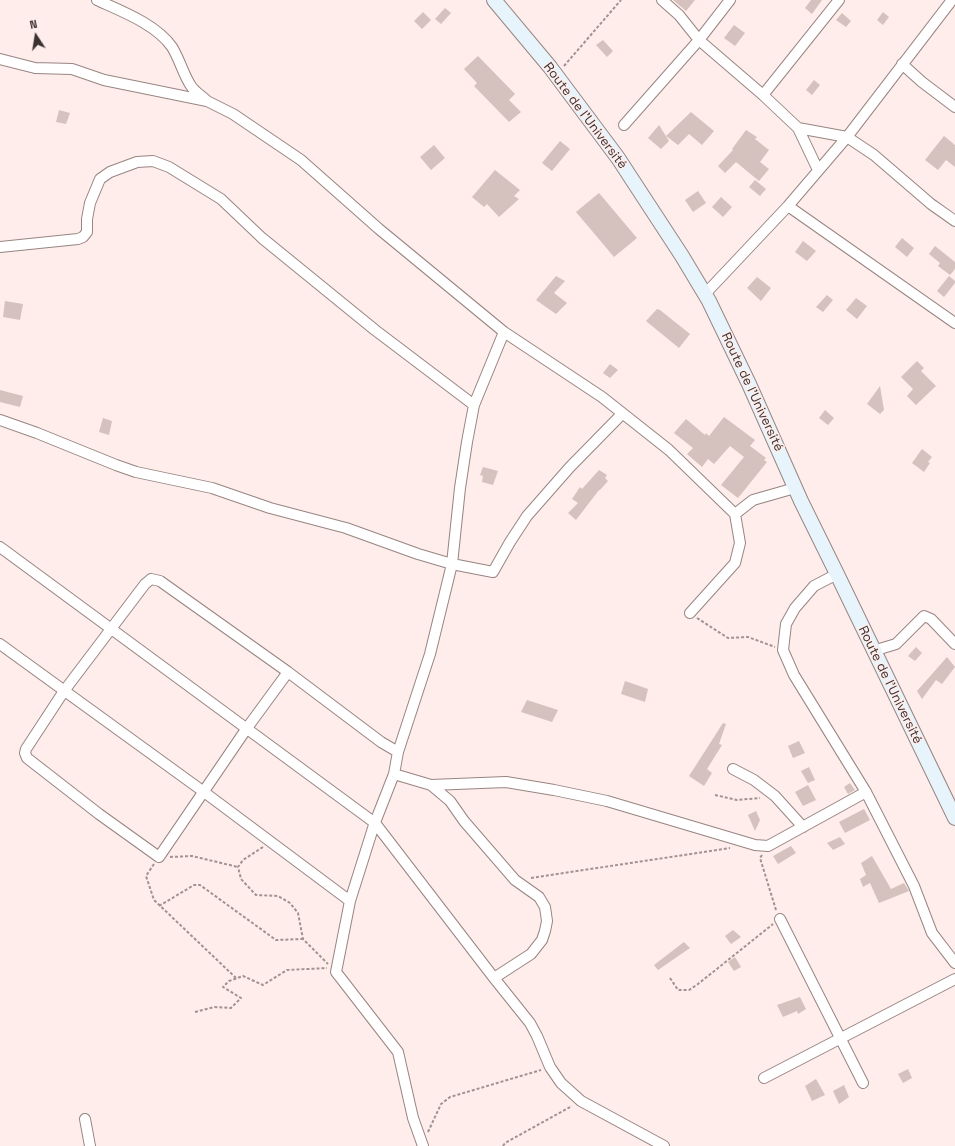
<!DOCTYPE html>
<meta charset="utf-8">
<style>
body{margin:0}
#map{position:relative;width:955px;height:1146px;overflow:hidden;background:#feedeb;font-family:"Space Grotesk",sans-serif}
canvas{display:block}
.north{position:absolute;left:16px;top:16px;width:40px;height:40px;-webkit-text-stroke:3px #feedeb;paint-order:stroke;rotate:348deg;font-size:11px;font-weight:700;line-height:16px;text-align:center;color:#3a3231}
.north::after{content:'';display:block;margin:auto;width:14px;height:18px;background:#3a3231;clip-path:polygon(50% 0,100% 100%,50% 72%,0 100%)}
</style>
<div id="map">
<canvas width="955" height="1146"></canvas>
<div class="north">N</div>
</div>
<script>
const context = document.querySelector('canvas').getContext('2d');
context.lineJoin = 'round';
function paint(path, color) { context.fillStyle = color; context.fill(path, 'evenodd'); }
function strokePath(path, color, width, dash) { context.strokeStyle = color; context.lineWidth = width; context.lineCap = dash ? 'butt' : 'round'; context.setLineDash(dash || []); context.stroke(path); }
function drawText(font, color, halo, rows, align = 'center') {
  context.font = font + ' "Space Grotesk",sans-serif'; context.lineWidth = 3; context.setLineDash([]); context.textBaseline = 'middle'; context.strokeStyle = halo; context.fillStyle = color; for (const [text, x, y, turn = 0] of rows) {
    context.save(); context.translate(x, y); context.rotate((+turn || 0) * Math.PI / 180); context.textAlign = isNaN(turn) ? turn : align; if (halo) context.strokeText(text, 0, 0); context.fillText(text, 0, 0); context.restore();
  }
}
paint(new Path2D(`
 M673,0H695L686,11Z
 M811,0H822L812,14L805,8Z
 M445,8L451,13L441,24L435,19Z
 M423,12L431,20L422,29L414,21Z
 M883,12L889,17L883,25L877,20Z
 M842,13L851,21L846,27L836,20Z
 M734,25L745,33L735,46L724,38Z
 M603,40L613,51L607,57L596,45Z
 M478,56L515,94L509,100L521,112L509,122L474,86L477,83L464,69Z
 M814,80L820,85L812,95L806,90Z
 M59,110L70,113L66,124L56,122Z
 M691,112L714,131L702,145L689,134L678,145L666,136Z
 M659,125L669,141L661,149L648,138Z
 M746,130L757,137L755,139L769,150L760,162L769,169L759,181L736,162L725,173L718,166L733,150L732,149Z
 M944,136L955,145V167L946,160L938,170L925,160Z
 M560,141L570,149L552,171L542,163Z
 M434,145L445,158L431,170L420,157Z
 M495,170L520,190L514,196L519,199L499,217L487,204L484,207L472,197Z
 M755,180L766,189L760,196L749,187Z
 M698,191L706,203L693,212L685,200Z
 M599,193L637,238L614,257L576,212Z
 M721,197L732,207L723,217L712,207Z
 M902,238L914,248L907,257L895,247Z
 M803,241L816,251L807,261L795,252Z
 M935,246L955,262V269L950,275L938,266L940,263L929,254Z
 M556,276L565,281L554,293L567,303L556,314L536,300Z
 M949,276L955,281V283L944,297L937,291Z
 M757,277L771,288L761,301L747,288Z
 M827,295L833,300L823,312L816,307Z
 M856,298L867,306L857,319L846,310Z
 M5,301L23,304L20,320L3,317Z
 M657,309L660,310L690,334L679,348L646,321Z
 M917,361L924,368L921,371L936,386L916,405L907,396L913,389L901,377Z
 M610,364L618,370L610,378L603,373Z
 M880,386L884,410L880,414L867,404Z
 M0,390L23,396L20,407L0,402Z
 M825,410L834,418L828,425L819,418Z
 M724,417L755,440L750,446L766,458L764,460L767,462L738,498L721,485L744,457L730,446L714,464L708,459L702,467L687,454L693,448L674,433L686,419L705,435L706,433L709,436Z
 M103,418L112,421L109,435L99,432Z
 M922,449L932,457L928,462L930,463L924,472L912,463Z
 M483,467L498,471L493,485L482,482L483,476L480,475Z
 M599,470L607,475L605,478L608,481L600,490H599L576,520L568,513L578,503L572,499L580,487L582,489Z
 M916,647L922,653L915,661L908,656Z
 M947,657L955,667L942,684L936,680L922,699L917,691Z
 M625,681L648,689L645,702L621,694Z
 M527,700L558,710L552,722L521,712Z
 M723,723L726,724L719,744L722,745L707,769L712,773L704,786L689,776Z
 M799,741L805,753L793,758L788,746Z
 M809,767L815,780L808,783L801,771Z
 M850,783L855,790L848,794L844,787Z
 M808,785L816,800L803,806L795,792Z
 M864,809L870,820L845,833L839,822Z
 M756,811L760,820L755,831L748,815Z
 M840,837L845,844L833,850L827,843Z
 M791,846L796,853L778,864L773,856Z
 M872,856L891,889L904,883L909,891L879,903L870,883L863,887L860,879L866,875L861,863Z
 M733,930L741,937L731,944L725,936Z
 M684,942L690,948L658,970L654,965Z
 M735,957L741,967L734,971L728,962Z
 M800,997L806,1009L798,1014L797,1011L783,1017L777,1005Z
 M908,1069L912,1078L903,1083L898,1074Z
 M816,1079L825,1095L812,1101L805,1086Z
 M844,1085L849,1097L839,1104L833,1091Z`), '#d5c1be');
const street = new Path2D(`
 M97,0C121,11 156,24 172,47C180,60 183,74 191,86C195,92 202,96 207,101
 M662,0L679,15L699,40L763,95L798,128L847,137L952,0
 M0,59L35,68L72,69L104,80L207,101L233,114L301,160L379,229L504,332L602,397L669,450L735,514L740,543L735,563L690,613
 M902,64L922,82L955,107
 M763,95L839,0
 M624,125L699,40L730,0
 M798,128L818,170
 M788,206L955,323
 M0,247L78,239L83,237L87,232V219L90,203L100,179L110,172L137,162L153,161L169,167L221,199L262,238L375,330L474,405
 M705,294L788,206L847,137L874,155L931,204L955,221
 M0,420L37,433L116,465L136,472L212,488L270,508L346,528L418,554L452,564L493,572L510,542L527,516L570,467L622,414
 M735,514L753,500L795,488
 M0,547L375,823L494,978L530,1023L537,1036L550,1067L561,1083L581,1101L664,1146
 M837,574L814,586L795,608L786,624L783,650L794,675L866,792L914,886L932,933L955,963
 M0,644L204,792L350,901
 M873,651L896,644L924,616L931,619L955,644
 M288,672L247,728L159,857L99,814L27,758L25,753L26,749L64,691L145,584L151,579L160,581L288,672L381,742L398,752
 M733,769L754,780L775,796L803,827
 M394,774L431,785L506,782L554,790L607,801L755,845L768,846L866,792
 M431,785L450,801L464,821L515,880L539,897L545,907L547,921L545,931L542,940L531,954L494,978
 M780,919L863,1083
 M764,1078L955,979
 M85,1119L90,1146
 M423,1146L413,1118L398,1052L336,972L350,901L374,825L394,774L398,752L430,654L452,564L460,488L467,442L474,405L504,332`);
const secondary = new Path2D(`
 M494,0L550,67L618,158L682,256L709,301L749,384L801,501L837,574L955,818`);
strokePath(street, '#988582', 12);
strokePath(secondary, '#988582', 16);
strokePath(new Path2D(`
 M564,66L621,0
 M697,618L728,638L748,637L775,647
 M715,795L737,800L760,798
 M263,847L243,860L238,867L241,879L256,895L278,896L290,903L298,913L303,939L328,964
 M762,855L760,858L776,910
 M170,857L192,856L238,867
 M154,864L146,876L154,900L236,978
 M531,878L730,848
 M159,906L194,885H200L276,940L303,939
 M670,978L678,990H689L698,984L773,924
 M195,1012L214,1007L231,1008L241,998L223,987L229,981L243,976L263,985L287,970L327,968
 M428,1132L441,1104L450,1097L541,1070
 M503,1146L505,1143L572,1106`), '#9f9291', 2, [3, 2]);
strokePath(street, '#fff', 10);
strokePath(secondary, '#e8f4fb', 14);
drawText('13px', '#3a3231', '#feedeb', [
 ["Route de l'Université",585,116,53],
 ["Route de l'Université",752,392,65],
 ["Route de l'Université",890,685,64]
]);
</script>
